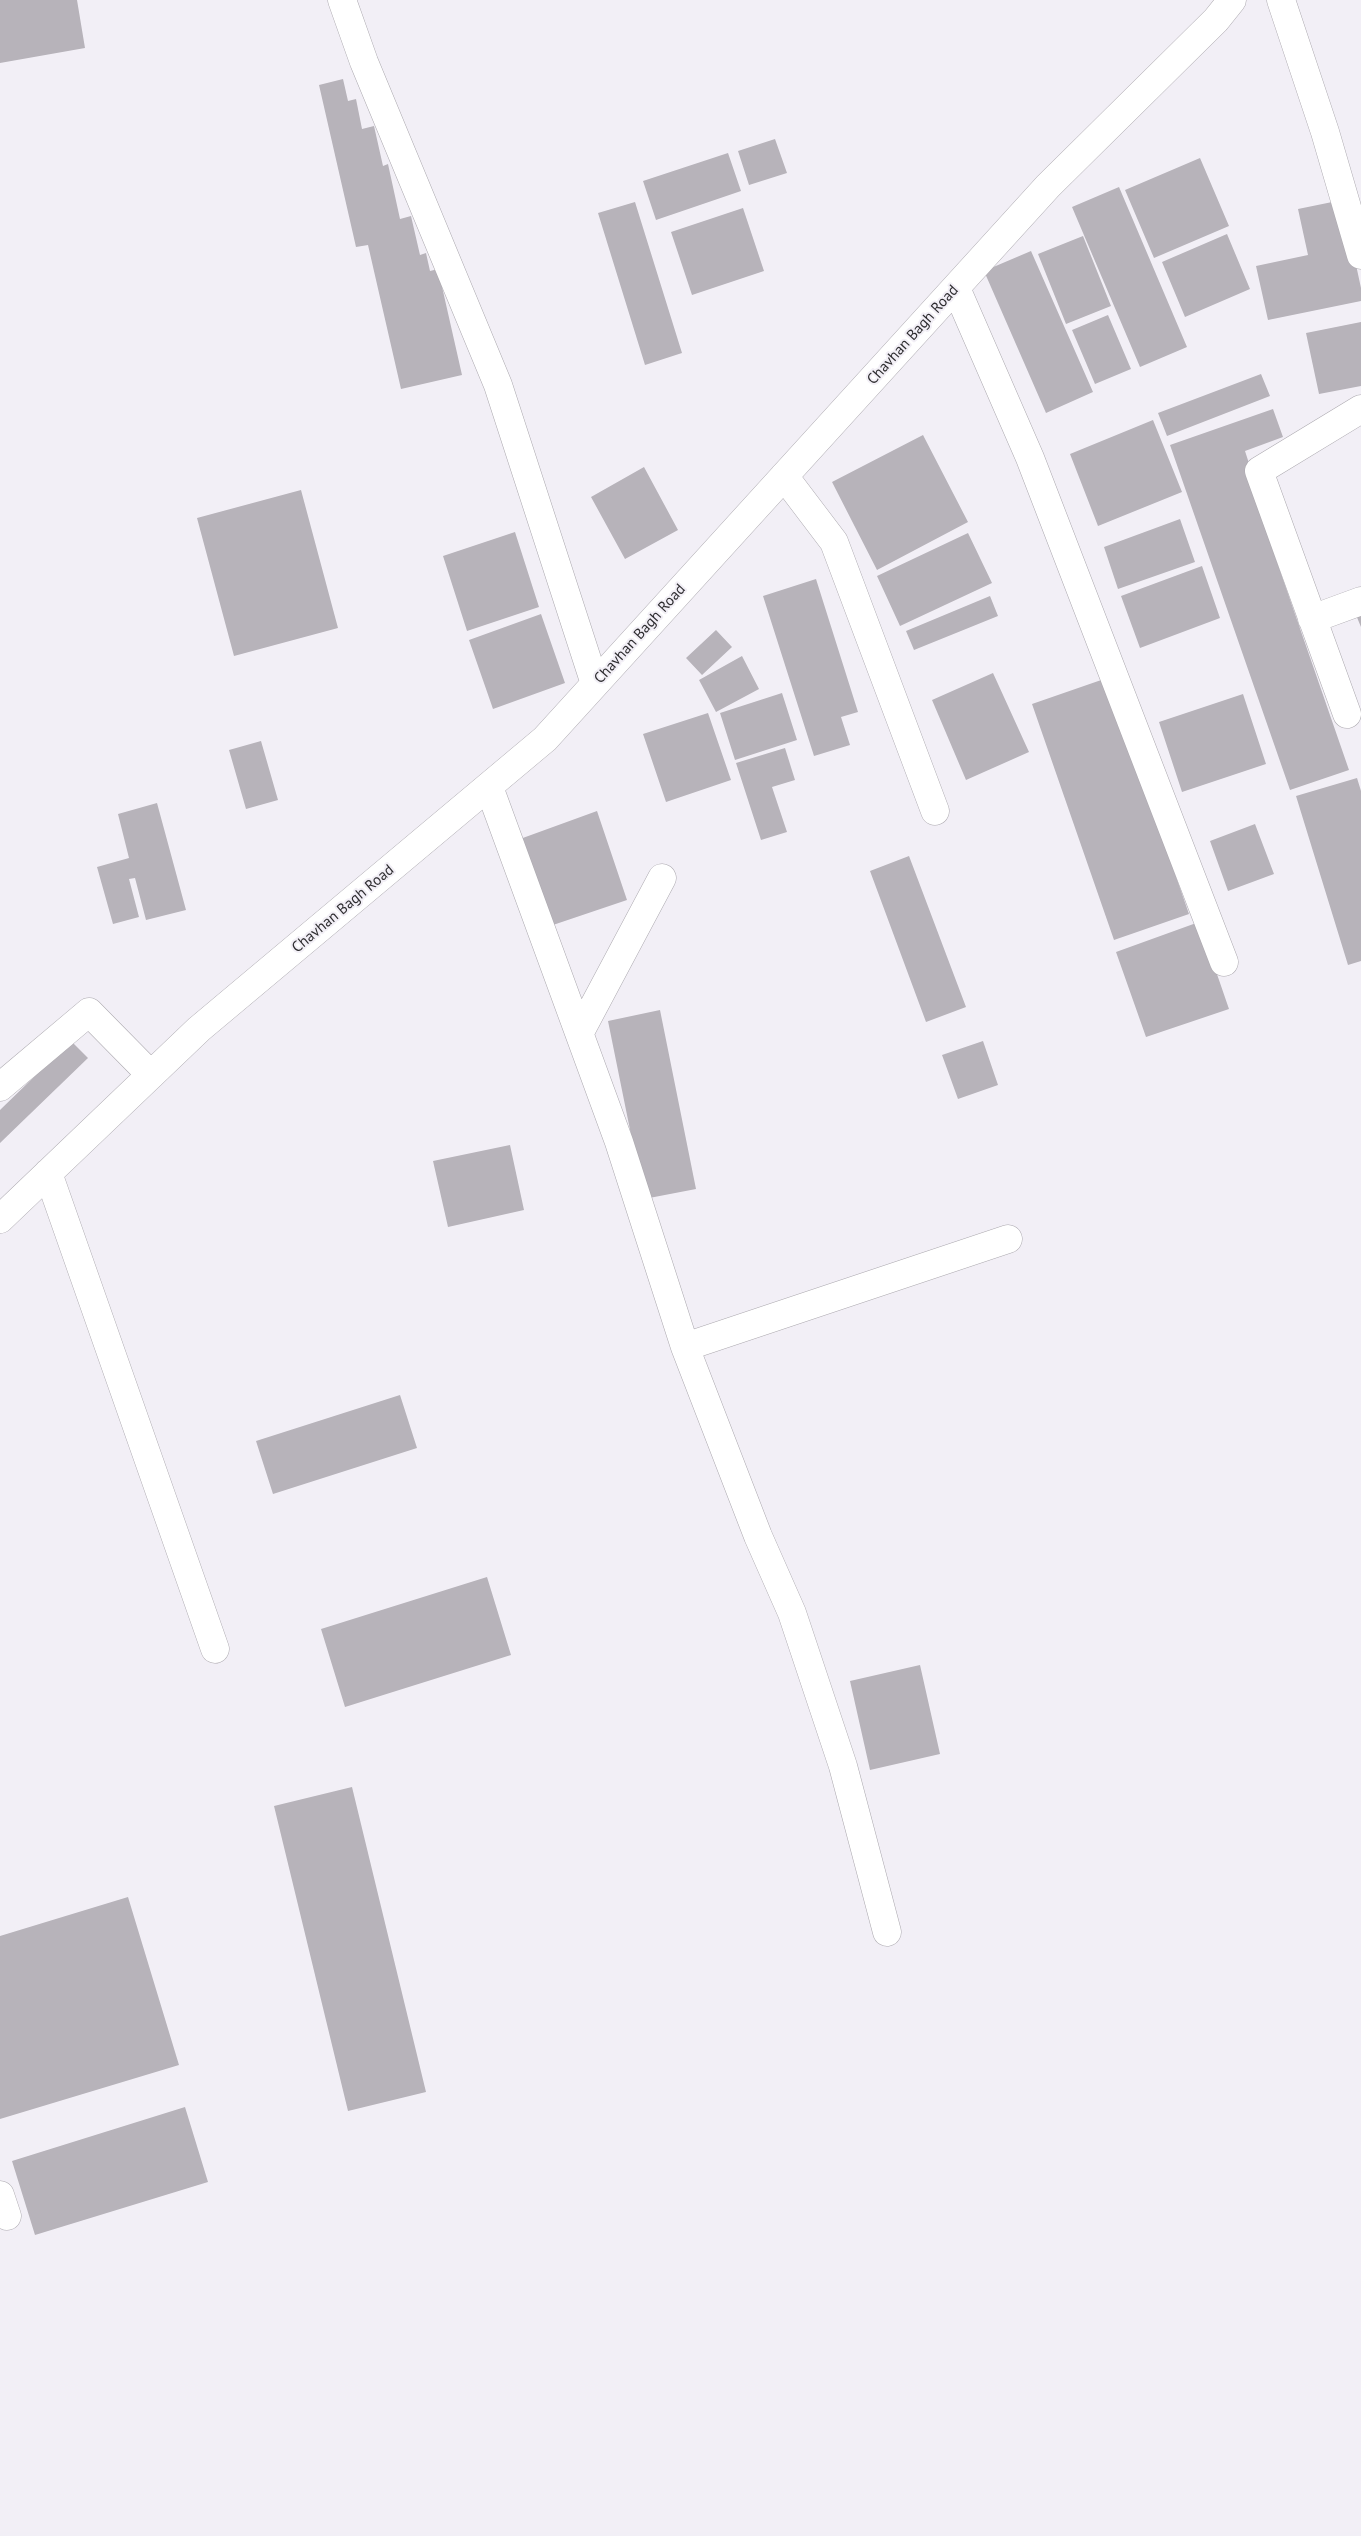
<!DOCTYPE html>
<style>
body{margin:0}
canvas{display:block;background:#f2eff6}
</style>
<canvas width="1361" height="2536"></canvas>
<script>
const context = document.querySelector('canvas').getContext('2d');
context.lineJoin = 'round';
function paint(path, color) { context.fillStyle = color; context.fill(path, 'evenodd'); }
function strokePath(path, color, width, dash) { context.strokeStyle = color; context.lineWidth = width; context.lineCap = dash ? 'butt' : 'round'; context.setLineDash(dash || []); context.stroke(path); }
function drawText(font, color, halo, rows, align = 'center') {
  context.font = font + ' "PT Sans",sans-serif'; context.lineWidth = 4; context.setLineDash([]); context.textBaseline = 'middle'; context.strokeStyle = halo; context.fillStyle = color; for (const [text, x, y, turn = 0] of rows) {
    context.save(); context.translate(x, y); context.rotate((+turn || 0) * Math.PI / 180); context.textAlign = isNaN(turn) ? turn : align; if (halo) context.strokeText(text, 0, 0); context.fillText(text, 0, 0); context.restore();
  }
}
paint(new Path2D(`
 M0,0H77L85,48L0,63Z
 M343,79L348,101L356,99L362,129L374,126L383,166L388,164L400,219L411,216L420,255L426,253L430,271L438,269L462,375L401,389L368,245L356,247L319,85Z
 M775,139L787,173L749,185L738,151Z
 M728,153L741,191L656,220L643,181Z
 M1200,158L1229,226L1154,258L1125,190Z
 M1119,187L1187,347L1140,367L1072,207Z
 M1342,200L1361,288V301L1268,320L1256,266L1308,255L1298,209Z
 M635,202L682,353L645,365L598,213Z
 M743,208L764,271L692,295L671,232Z
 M1227,234L1250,289L1185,317L1162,262Z
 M1083,236L1111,306L1066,324L1038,254Z
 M1031,251L1093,392L1046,413L984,271Z
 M1108,315L1131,369L1095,384L1072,330Z
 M1361,322V386L1319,394L1306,333Z
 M1261,374L1270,396L1167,436L1158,413Z
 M1273,409L1283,437L1245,451L1255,482L1250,484L1349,770L1290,790L1170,445Z
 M1153,420L1182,492L1098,526L1070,454Z
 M923,435L968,522L877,570L832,482Z
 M644,467L678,530L625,559L591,497Z
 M301,490L338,628L234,656L197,518Z
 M1180,519L1195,562L1118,589L1104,547Z
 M515,532L539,607L467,631L443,556Z
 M968,533L992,583L900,626L877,576Z
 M1202,566L1220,618L1140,648L1121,596Z
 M816,579L858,712L841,717L850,745L814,756L763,596Z
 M990,596L998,616L914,650L906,631Z
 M1361,613V627L1356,615Z
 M541,614L565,683L493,709L469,640Z
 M716,630L732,647L702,675L686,658Z
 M742,656L759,689L716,712L699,680Z
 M993,673L1029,752L966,780L932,700Z
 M1107,678L1189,914L1114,940L1032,704Z
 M782,693L797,740L735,760L720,713Z
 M1243,694L1266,764L1182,792L1159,722Z
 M708,713L731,780L666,802L643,734Z
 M261,741L278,800L246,809L229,750Z
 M785,748L795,780L772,787L787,832L761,840L736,763Z
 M1357,778L1361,791V961L1348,965L1296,796Z
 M157,803L186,910L146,920L135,878L129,879L139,917L113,924L97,867L129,858L118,814Z
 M597,811L627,900L550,926L520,839Z
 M1255,824L1274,874L1228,891L1210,841Z
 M909,856L966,1007L926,1022L870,871Z
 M1199,922L1229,1009L1146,1037L1116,952Z
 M660,1010L696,1189L644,1199L608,1021Z
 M71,1041L88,1058L0,1143V1110Z
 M983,1041L998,1085L958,1099L942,1055Z
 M510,1145L524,1210L448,1227L433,1161Z
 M400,1395L417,1448L273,1494L256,1441Z
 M487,1577L511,1655L345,1707L321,1629Z
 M920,1665L940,1754L870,1770L850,1681Z
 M352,1787L426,2092L348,2111L274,1806Z
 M128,1897L179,2065L0,2119V1936Z
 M185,2107L208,2182L35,2235L12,2161Z`), '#b7b3ba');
const minor = new Path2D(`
 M342,0L364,62L498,385L595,684
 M1281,0L1325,132L1361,255
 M956,288L1030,458L1224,962
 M784,476L834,542L935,811
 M1312,619L1361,601
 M1347,714L1259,471L1361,409
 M489,787L619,1142L685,1347L758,1536L792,1613L843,1766L887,1932
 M580,1032L662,878
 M0,1087L89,1012L151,1075
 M48,1173L215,1649
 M0,1219L199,1029L545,739L1048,186L1216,20L1232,0
 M685,1347L1008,1239
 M0,2195L7,2216`);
strokePath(minor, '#aca9af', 29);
strokePath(minor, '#fff', 28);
drawText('15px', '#2e2d30', '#f2eff6', [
 ["Chavhan Bagh Road",913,335,-48],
 ["Chavhan Bagh Road",640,634,-48],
 ["Chavhan Bagh Road",343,909,-40]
]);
</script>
